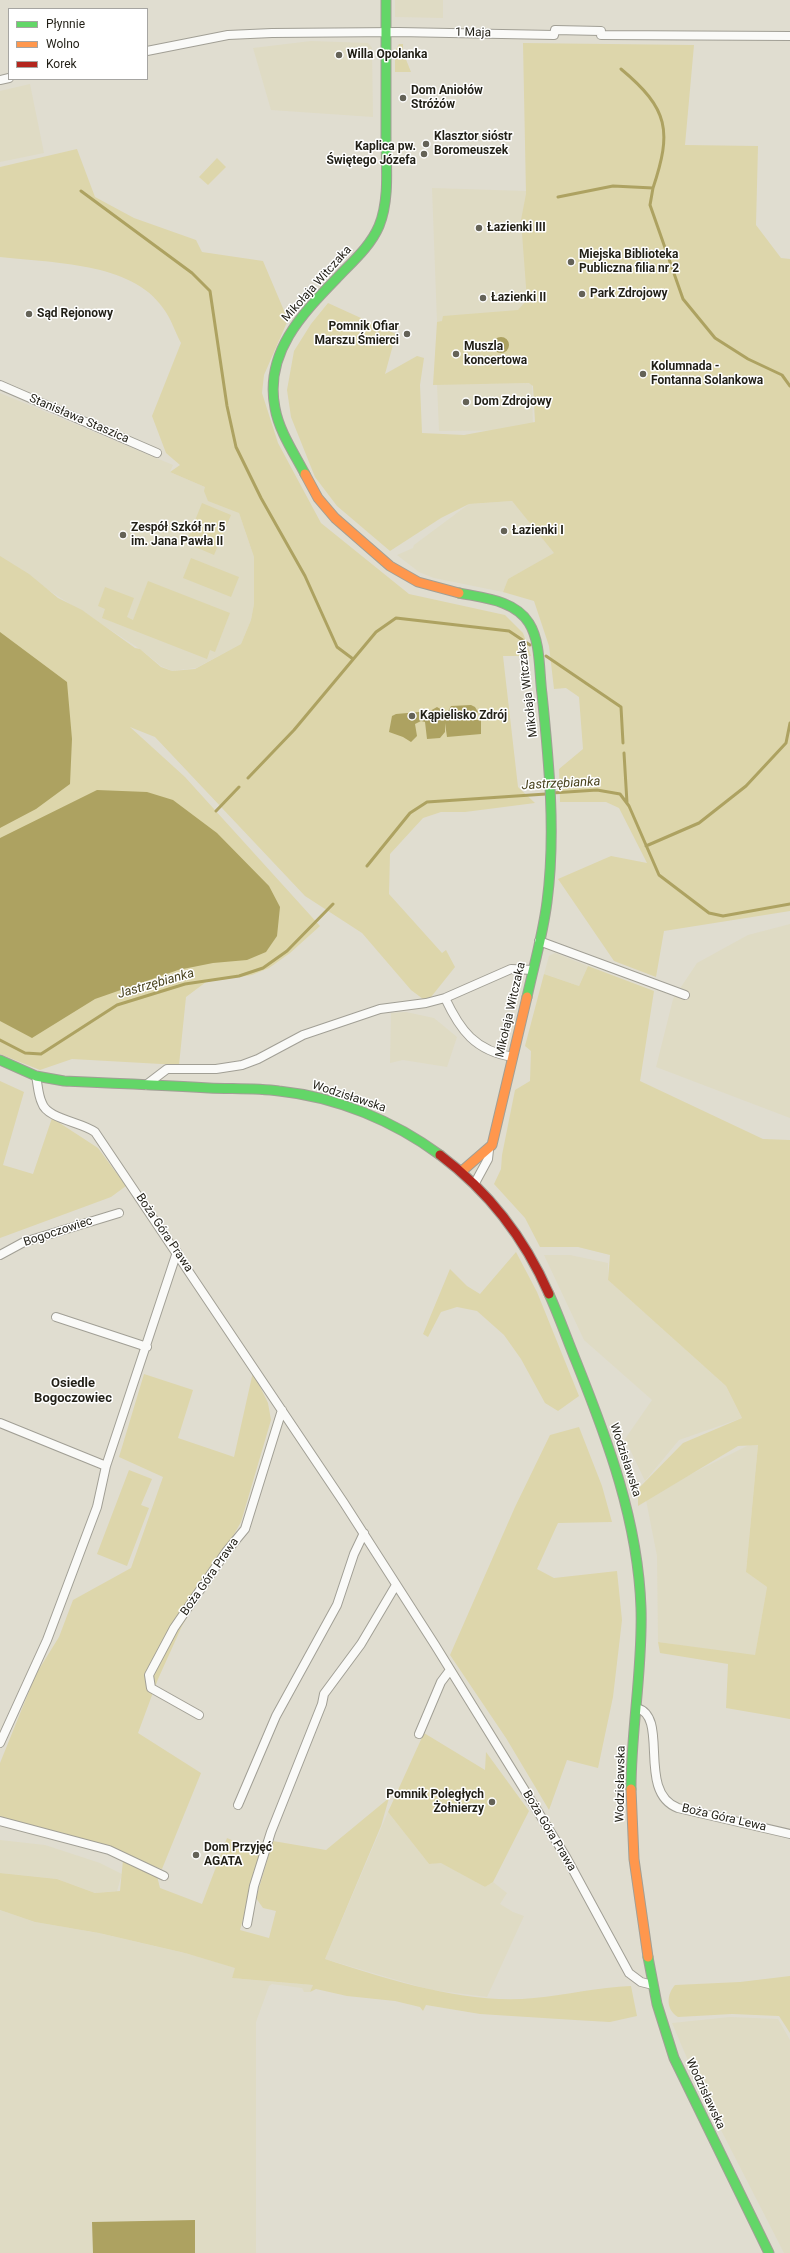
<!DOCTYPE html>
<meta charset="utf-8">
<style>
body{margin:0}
#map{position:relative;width:790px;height:2253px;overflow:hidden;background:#e0ddd0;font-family:Roboto,sans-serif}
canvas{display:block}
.legend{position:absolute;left:8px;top:8px;width:140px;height:72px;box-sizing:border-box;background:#fff;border:1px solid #a6a5a2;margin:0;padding:5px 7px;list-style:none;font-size:12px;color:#211f16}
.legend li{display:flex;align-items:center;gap:8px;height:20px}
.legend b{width:20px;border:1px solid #a6a5a2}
</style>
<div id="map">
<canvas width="790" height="2253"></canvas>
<ul class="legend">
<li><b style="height:5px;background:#63d668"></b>Płynnie</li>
<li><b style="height:5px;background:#ff974d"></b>Wolno</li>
<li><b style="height:5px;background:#b3261e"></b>Korek</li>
</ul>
</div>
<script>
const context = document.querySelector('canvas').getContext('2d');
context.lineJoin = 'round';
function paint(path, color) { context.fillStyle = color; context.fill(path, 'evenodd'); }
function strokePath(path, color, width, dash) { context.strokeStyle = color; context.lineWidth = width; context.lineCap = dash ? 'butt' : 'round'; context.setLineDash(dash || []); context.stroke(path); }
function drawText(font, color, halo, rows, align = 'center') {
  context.font = font + ' Roboto,sans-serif'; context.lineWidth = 3; context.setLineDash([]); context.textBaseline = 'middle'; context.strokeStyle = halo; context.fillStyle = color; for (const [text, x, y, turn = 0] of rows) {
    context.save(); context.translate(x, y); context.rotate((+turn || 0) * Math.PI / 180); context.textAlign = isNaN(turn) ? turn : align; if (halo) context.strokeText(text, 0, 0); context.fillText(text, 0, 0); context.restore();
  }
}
paint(new Path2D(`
 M395,0H443V18L395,17Z
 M311,41L368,43L372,48L373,117L271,110L253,48Z
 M30,84L44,153L0,162V91Z
 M432,188L526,191L530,318L437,322Z
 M532,383L533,430L439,431L437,384Z
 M0,393L173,465L170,472L205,487L239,513L254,557V604L251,620L241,644L196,668L172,671L161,666L140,649L0,559Z
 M512,501L555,554L508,579L503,592L434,578L419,572L397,555L413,548L414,545L469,504Z
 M790,924V1118L656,1067L673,999L697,963L748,935Z
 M555,953L588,966L579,986L544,974L549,956Z
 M406,1012L434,1018L457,1037L447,1067L403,1060L390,1063L391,1013Z
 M544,1255H570L608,1263V1280L726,1386L742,1418L679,1440L645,1481L625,1439L652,1400L584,1340Z
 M749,1445H758L746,1572L767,1587L755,1656L658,1642L657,1556L646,1500L685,1477Z
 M388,1812L429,1864L441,1862L485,1887L493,1882L507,1893L500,1904L513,1912L524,1916L487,1997L431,1990L325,1959Z
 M0,1840L45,1845L100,1863L122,1874L117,1891L95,1893L57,1879L0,1873Z
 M0,1910L35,1922L99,1933L185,1953L236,1968L232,1978L313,1985L310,1992H304L302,1988L272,1984L269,1986L256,2022V2253H0Z
 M730,2017L778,2019L790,2040V2253H784L701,2091L672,2023Z`), '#dfdbc4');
paint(new Path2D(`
 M523,43L694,45L685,145L758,146L756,225L781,258L790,259V911L664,931L656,977L614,961L558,879L611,856L647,863L619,808L606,802H560L559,769L583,749L579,697L566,688L554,689L549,646L534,601L503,592L508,579L554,553L512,501L469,504L441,518L390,551L337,506L315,477L291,417L287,390L294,351L311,324L328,303L396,334L385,374L417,356L424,358L420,385L422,433L464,435L535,422L533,386L529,383L433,385L437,322L442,321L443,316L518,310L527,300L521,220L526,194Z
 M399,44H403V52L411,72H395V51Z
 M77,149L95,197L134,218L196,240L202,252L263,261L288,320L264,375L262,393L278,443L321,523L409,594L505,615L523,633L531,656H503L518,787L535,803L465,812H441L423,818L390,854L389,894L442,953L446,950L455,967L427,1002L411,990L362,933L305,896L155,737L130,727L185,777L320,926L290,953L269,968L252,975L206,982L186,997L179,1065L72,1059L40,1070L0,1054V556L29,574L58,598L82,610L135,648L140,649L161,667L172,671L195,669L241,644L251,620L254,604V557L239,513L208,501L204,491L205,487L170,472L180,465L166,453L152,416L181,343C175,332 171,318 163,308C132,262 51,263 0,257V167Z
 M217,158L226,167L208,185L199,177Z
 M202,503L231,515L214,555L186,543Z
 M191,558L239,577L231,597L183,578Z
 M148,581L230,613L215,652L210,650L207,659L102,618L105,609L98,606L105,587L134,598L127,617L133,620Z
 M588,966L654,991L640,1081L763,1139L790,1140V1719L726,1708L728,1664L660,1653L658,1642L755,1655L767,1587L746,1572L758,1445L738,1446L638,1506V1489L683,1443L742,1418L726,1386L608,1280L610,1255L578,1247H540L525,1218L494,1184L501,1169L502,1155L515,1090L530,1081L531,1051L525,1046L544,974L579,986Z
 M0,1081L24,1092L3,1165L33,1174L52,1118L98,1148L126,1186L111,1197L0,1238Z
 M516,1252L537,1292L579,1396L558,1411L545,1403L521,1359L504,1335L477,1311L457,1307L441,1312L428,1337L423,1334L450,1269L467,1286L480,1294Z
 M253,1372L268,1403L271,1420L241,1522L182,1626L158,1679L138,1733L201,1773L162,1869L0,1816V1763L36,1674L59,1637L73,1600L131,1568L163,1477L119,1457L144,1374L193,1390L178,1438L234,1457Z
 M579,1427L602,1486L612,1522L558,1523L537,1569L554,1578L617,1571L622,1620L613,1697L598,1768L567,1760L549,1810L506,1738L450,1655L515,1507L550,1435Z
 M129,1470L152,1479L141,1505L149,1508L127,1566L97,1554Z
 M424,1733L485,1770L486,1752L529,1811L493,1882L485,1887L441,1863L429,1864L388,1812Z
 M389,1798L381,1826L325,1959C389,1980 467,2005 534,1998C567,1995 598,1987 631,1986L637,2016L610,2022L575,2020L480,2014L426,2005L423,2011L420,2007L395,2001L347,1996L316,1989L310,1992L313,1985L232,1978L235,1968L185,1953L99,1933L35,1922L0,1910V1873L57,1879L95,1893L120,1891L123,1860L157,1876L160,1888L202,1904L227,1838L261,1853L240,1930L269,1938L276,1911L263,1908L256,1898L273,1841L326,1850Z
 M790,1976V2033L779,2016L732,2014L678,2017C665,2009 667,1994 675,1985L740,1982Z`), '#ddd6ab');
paint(new Path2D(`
 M493 345a8 8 0 1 1 16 0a8 8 0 1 1-16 0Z
 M0,632L67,682L72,739L70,784L36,809L0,828Z
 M471,705L475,707L478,712L470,720H481V734L447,737L445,723V732L440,738L427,739L425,722L421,721L415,724L417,736L411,742L403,737L389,732L392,716L396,714L430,711L437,707L447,713L451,706Z
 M97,790L147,792L173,800L217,833L269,886L280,907L277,936L266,952L247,960L213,963L178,970L95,999L32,1038L0,1021V838Z
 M195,2220V2253H93L92,2222Z`), '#ada261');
strokePath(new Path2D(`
 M621,69C669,109 672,131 653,188
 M81,191L192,273L210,291L227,406L236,447L261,498L305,576L337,647L353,659
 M558,197L613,186L653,188L650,205L683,299L715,338L748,359L782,375L790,386
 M546,656L621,707L623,743
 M624,753L627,803
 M248,778L294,730L376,632L396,618L509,631L530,645
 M552,793L597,790L620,794L629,806L659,875L709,913L723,916L790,904
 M216,811L239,787
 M646,846L699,823L746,786L786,743L790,723
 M367,866L410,813L427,802L546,794
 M0,1040L25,1053L41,1054L117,1005L185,984L239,976L263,968L287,951L333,904`), '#ada261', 3);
const street = new Path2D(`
 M147,51L228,35L272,33L398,32L554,35L555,30L601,31V35L790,36
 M0,80L9,78
 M0,385L157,453
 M539,941L685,995
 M445,998C460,1030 475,1051 513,1057
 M36,1076C38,1085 38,1095 42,1103C47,1119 82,1122 95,1132L344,1503L435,1645L566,1857L629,1973L641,1982L653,1985
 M146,1085L167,1069H216L242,1065L258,1059L303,1035L380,1009L426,1003L445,998L511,969L533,970
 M475,1183L488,1159L489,1150
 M0,1255L24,1242L119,1213
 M56,1317L147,1347
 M0,1423L106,1466
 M637,1708C670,1717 636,1792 678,1808L790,1834
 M199,1715L151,1688L149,1675L174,1628L226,1552L245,1529L282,1410
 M419,1734L441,1682L450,1670
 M0,1743L47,1640L97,1507L106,1466L177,1252
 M238,1805L276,1716L337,1605L354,1554L364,1533
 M0,1821L109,1850L164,1876
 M247,1924L254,1886L271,1832L322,1704L324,1694L361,1644L396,1585`);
const fast = new Path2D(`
 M305,474C294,453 279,431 275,408C264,353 302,314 337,278C352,262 370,247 379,226C390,199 386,165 386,136C386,91 386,45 386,0
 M459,593C483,598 515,600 529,623C541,642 539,672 542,694C549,762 556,834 547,902C543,934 534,965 527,997
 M0,1060L36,1076L64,1081C112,1083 161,1085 209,1088C232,1089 256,1088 279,1091C337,1097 394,1121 440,1155
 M549,1294C559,1316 567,1339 576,1361C608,1441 638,1521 641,1608C643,1669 631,1729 631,1789
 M648,1957L657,2004L674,2058L769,2253`);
const slow = new Path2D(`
 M305,474L318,498L335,518L390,566L418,582L459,593
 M462,1171L492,1145L527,997
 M631,1789L634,1859L648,1957`);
const jam = new Path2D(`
 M440,1155C488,1191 525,1239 549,1294`);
strokePath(street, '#a19f95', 10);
strokePath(fast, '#a19f95', 11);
strokePath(slow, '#a19f95', 11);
strokePath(jam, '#a19f95', 11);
strokePath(street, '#fafaf8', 8);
strokePath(fast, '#63d668', 9);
strokePath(slow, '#ff974d', 9);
strokePath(jam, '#b3261e', 9);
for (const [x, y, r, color] of [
 [339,55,4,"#646257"],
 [403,98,4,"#646257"],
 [426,144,4,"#646257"],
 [424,154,4,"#646257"],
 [479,228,4,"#646257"],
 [571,262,4,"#646257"],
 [582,294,4,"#646257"],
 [483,298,4,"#646257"],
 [29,314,4,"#646257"],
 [407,334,4,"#646257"],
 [456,354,4,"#646257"],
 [643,374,4,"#646257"],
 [466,402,4,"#646257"],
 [504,531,4,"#646257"],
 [123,535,4,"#646257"],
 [412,716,4,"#646257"],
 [492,1802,4,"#646257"],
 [196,1855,4,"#646257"]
]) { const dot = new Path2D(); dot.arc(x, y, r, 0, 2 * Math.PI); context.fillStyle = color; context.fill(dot); strokePath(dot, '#fff', 1.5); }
drawText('12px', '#211f16', '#fff', [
 ["1 Maja",473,33,1],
 ["Mikołaja Witczaka",317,284,-48],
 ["Stanisława Staszica",79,419,23],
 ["Mikołaja Witczaka",528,689,-97],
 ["Mikołaja Witczaka",511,1010,-77],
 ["Wodzisławska",349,1097,18],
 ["Bogoczowiec",58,1232,-18],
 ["Boża Góra Prawa",164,1233,56],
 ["Wodzisławska",625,1460,72],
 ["Boża Góra Prawa",210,1577,-55],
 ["Wodzisławska",621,1784,-89],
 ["Boża Góra Lewa",724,1818,13],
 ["Boża Góra Prawa",549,1831,59],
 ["Wodzisławska",705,2094,65]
]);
drawText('bold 12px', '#211f16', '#fff', [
 ["Willa Opolanka",347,55],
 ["Dom Aniołów",411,91],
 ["Stróżów",411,105],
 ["Klasztor sióstr",434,137],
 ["Boromeuszek",434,151],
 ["Kaplica pw.",416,147,"right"],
 ["Świętego Józefa",416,161,"right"],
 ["Łazienki III",487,228],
 ["Miejska Biblioteka",579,255],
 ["Publiczna filia nr 2",579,269],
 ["Park Zdrojowy",590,294],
 ["Łazienki II",491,298],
 ["Sąd Rejonowy",37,314],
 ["Pomnik Ofiar",399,327,"right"],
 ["Marszu Śmierci",399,341,"right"],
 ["Muszla",464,347],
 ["koncertowa",464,361],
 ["Kolumnada -",651,367],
 ["Fontanna Solankowa",651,381],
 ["Dom Zdrojowy",474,402],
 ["Zespół Szkół nr 5",131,528],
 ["im. Jana Pawła II",131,542],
 ["Łazienki I",512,531],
 ["Kąpielisko Zdrój",420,716],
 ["Pomnik Poległych",484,1795,"right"],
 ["Żołnierzy",484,1809,"right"],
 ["Dom Przyjęć",204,1848],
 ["AGATA",204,1862]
], 'left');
drawText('italic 13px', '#4a441f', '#fff', [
 ["Jastrzębianka",561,784,-3],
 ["Jastrzębianka",156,984,-16]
]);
drawText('bold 13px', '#211f16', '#fff', [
 ["Osiedle",73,1384],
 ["Bogoczowiec",73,1399]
]);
</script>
